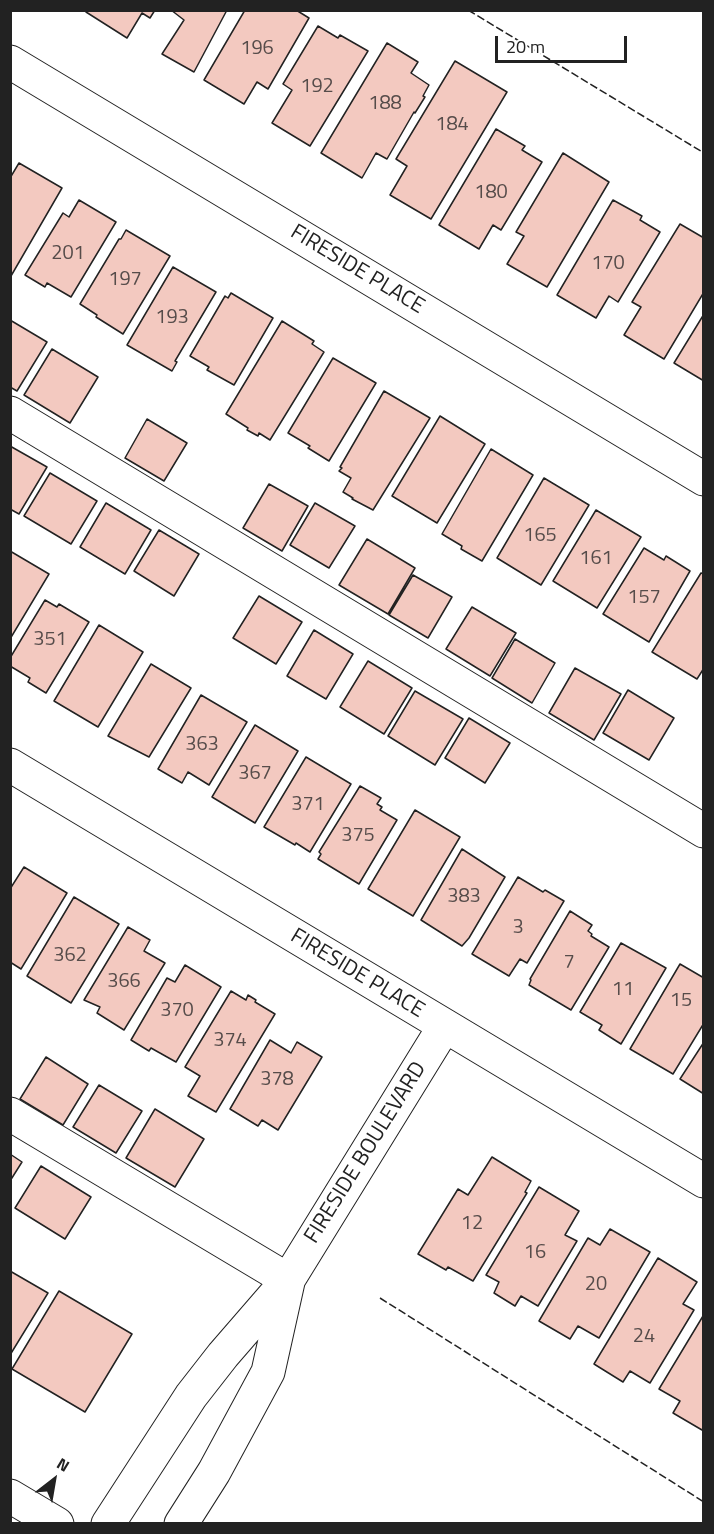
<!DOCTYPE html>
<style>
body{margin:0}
#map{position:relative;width:714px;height:1534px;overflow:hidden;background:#fff;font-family:"Titillium Web",sans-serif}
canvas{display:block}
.frame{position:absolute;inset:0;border:12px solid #222;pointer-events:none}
.north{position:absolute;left:24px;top:1450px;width:60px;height:60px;-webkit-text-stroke:4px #fff;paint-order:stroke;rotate:31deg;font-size:16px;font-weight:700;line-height:24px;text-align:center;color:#222}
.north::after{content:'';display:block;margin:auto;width:21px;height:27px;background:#222;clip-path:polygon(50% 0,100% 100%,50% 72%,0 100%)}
.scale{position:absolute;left:495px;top:36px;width:132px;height:27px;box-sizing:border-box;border:3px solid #222;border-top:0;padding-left:8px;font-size:18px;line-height:21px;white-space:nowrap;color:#222;-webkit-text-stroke:4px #fff;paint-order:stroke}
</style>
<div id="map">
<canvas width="714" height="1534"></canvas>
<div class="frame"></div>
<div class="north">N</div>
<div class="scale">20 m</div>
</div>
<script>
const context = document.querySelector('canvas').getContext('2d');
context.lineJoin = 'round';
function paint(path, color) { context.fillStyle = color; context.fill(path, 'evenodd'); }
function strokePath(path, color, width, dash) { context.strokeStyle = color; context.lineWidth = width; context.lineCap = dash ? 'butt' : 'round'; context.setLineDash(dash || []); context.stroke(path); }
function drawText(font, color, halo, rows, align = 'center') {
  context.font = font + ' "Titillium Web",sans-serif'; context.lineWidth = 4.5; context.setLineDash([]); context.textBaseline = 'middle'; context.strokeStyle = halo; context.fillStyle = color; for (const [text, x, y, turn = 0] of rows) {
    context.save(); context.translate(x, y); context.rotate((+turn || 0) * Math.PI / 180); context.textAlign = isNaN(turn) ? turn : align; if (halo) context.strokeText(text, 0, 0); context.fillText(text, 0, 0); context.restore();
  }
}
const building = new Path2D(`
 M87,10H155L150,18L142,13L127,38L86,12Z
 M227,10L194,72L162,54L184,20L171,10Z
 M245,10H296L309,18L268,89L257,82L244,104L204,80Z
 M318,26L338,38L340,35L368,51L310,146L272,123L292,90L283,84Z
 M387,43L418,62L411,73L429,85L423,96L425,97L415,113L414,112L387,159L376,153L362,178L321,153Z
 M455,61L507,92L431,219L390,195L407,166L396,159Z
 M496,129L525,146L522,150L542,162L501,230L493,225L479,249L439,225Z
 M563,153L609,182L547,287L507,264L524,236L516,232Z
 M19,163L62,188L11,276L10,178Z
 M79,200L116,222L71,297L47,283L45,287L25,275L63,213L69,217Z
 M613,200L642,216L640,220L660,232L618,302L609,296L596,318L557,295Z
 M680,224L704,238V292L664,359L624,335L641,307L632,302Z
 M126,230L170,256L123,334L96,317L97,315L80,304L119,239H121Z
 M173,267L216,292L175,361L177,362L172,371L127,345Z
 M231,293L273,318L234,385L207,370L209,367L190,356L225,296L228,298Z
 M704,314V381L674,363Z
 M10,320L47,342L17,391L10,387Z
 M282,321L314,341L312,344L324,352L270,440L259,433L258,436L247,430L248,428L226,414Z
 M52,349L98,377L70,423L24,395Z
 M333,358L376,383L329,461L308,448L310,446L288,433Z
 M384,391L430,418L373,510L352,499L353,498L343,492L351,478L339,471L342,468L340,467Z
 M440,416L485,444L437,523L392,496Z
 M147,419L187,443L164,481L125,458Z
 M10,446L47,467L19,514L10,509Z
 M491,449L533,475L482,561L461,549L462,546L442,534Z
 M50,473L97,501L71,544L24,516Z
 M544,478L589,505L541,585L497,558Z
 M269,484L308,506L282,551L243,528Z
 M106,503L151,530L125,574L80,547Z
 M315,503L355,526L329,568L290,545Z
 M596,510L641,537L597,608L553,581Z
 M159,530L199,554L174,596L134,571Z
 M367,539L415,568L388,614L339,585Z
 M644,548L664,560L666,556L690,571L649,642L603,614Z
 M10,551L49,574L10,639Z
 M701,573L704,574V668L697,679L652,652Z
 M413,575L452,597L428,638L389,615Z
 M259,596L302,622L276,664L233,638Z
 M45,600L57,607L59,604L89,622L46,693L28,682L30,678L10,666V658Z
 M472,607L516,633L490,676L446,649Z
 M99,625L143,652L98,727L54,701Z
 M314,630L353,654L326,699L287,676Z
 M515,639L555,663L532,703L492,678Z
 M368,661L412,688L384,734L340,707Z
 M151,664L191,688L149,757L108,736Z
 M575,668L621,694L594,740L549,713Z
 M628,690L674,718L649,760L603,733Z
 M415,691L463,719L435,765L388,736Z
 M201,695L247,722L209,785L188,772L182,783L158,769Z
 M469,718L510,743L485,783L445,758Z
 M255,725L298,751L255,823L212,797Z
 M306,757L351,784L310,852L296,843L295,845L264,827Z
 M360,786L381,798L377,804L382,807L380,810L397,820L359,884L318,859L321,854L319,852Z
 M415,810L460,837L413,916L368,889Z
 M462,849L505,877L469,938L462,946L421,920Z
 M24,867L67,893L21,969L10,962V889Z
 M518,877L543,892L545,890L564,901L527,963L520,959L509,976L472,954Z
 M74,897L119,924L71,1003L27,976Z
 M570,911L592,925L588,931L592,934L591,936L609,947L571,1010L529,985L531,980L530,979Z
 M128,927L150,940L144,951L165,963L124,1030L97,1013L100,1007L84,1000Z
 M621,943L666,968L621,1044L599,1030L602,1025L580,1012Z
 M680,964L704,978V1023L673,1074L630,1049Z
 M185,965L221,987L176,1062L151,1048L149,1051L131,1040L167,978L175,982Z
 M231,991L246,1000L248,995L256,1000L255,1002L275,1014L216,1112L188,1096L200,1076L185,1067Z
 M270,1040L291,1053L297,1042L322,1057L278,1130L262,1120L258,1126L230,1109Z
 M704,1042V1094L680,1079Z
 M46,1057L88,1084L63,1125L20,1099Z
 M99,1085L142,1111L116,1153L73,1127Z
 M155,1109L204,1139L175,1187L126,1158Z
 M10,1154L22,1162L10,1181Z
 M492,1157L531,1181L525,1192L527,1193L473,1281L448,1267L446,1270L418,1254L458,1189L468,1195Z
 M41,1166L91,1197L65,1239L15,1208Z
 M539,1187L579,1211L565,1235L577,1241L538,1306L521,1296L515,1306L494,1293L499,1282L486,1275Z
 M610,1229L650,1252L599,1338L578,1326L570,1339L539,1321L588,1238L600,1245Z
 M658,1258L697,1282L683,1304L694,1310L650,1383L630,1371L623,1382L594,1364Z
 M10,1271L48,1293L10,1355Z
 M59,1291L132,1334L85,1412L12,1369Z
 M703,1316L704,1427L702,1430L673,1413L680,1401L659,1389Z`);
paint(building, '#f3c9c0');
strokePath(building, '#222', 1.5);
const minor = new Path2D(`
 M10,62L704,479
 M10,413L704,831
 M10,765L704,1181
 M10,1114L288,1280
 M10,1496L57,1524
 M108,1524L191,1396L223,1355L288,1280L444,1027
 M181,1524L214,1472L268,1372L288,1282`);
strokePath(minor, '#222', 35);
strokePath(minor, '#fff', 33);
strokePath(new Path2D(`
 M468,10L704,153
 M380,1298L704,1502`), '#222', 1.5, [8, 3]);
drawText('20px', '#564c4a', null, [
 ["196",257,49],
 ["192",317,87],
 ["188",385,104],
 ["184",452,125],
 ["180",491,193],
 ["201",68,254],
 ["170",608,264],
 ["197",125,280],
 ["193",172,318],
 ["165",540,536],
 ["161",596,559],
 ["157",644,598],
 ["351",50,640],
 ["363",202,745],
 ["367",255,774],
 ["371",308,805],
 ["375",358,836],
 ["383",464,897],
 ["3",518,928],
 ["362",70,956],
 ["7",569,963],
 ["366",124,982],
 ["11",623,990],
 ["15",681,1001],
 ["370",177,1011],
 ["374",230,1041],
 ["378",277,1080],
 ["12",472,1224],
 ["16",535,1253],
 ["20",596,1285],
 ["24",644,1337]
]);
drawText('22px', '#222', '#fff', [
 ["FIRESIDE PLACE",357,270,31],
 ["FIRESIDE PLACE",357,974,31],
 ["FIRESIDE BOULEVARD",366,1153,-58]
]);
</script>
